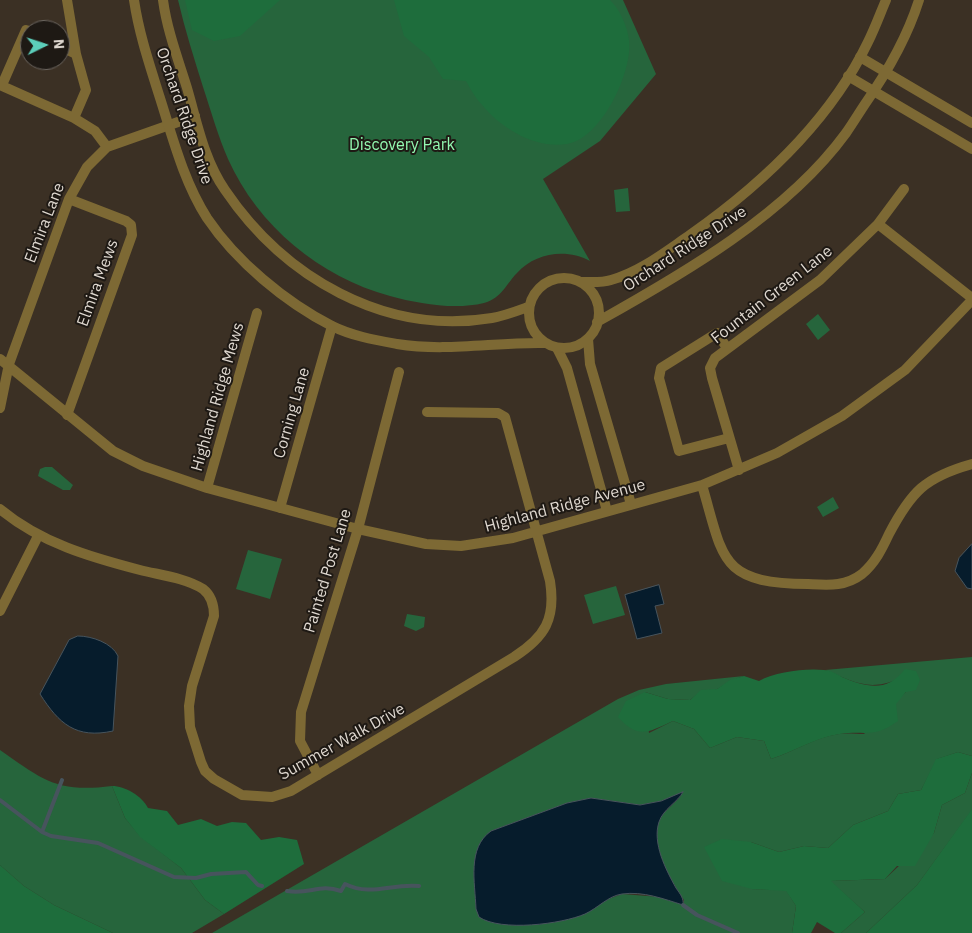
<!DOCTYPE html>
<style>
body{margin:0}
#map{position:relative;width:972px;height:933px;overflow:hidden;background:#3b3024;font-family:"IBM Plex Sans",sans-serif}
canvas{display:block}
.north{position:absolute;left:20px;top:20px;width:50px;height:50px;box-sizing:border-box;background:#1e1914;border:1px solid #6b655f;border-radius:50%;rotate:86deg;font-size:14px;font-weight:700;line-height:20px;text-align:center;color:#dfd8d0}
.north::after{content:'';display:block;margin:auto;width:18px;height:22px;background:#5cceba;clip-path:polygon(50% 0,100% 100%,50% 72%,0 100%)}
</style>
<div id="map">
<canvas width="972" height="933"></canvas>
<div class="north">N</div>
</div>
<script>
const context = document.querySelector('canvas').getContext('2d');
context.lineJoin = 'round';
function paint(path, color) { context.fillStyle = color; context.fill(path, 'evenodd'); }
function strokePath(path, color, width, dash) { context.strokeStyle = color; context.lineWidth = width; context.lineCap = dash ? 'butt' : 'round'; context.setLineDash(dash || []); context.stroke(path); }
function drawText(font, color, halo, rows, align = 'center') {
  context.font = font + ' "IBM Plex Sans",sans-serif'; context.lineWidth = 4; context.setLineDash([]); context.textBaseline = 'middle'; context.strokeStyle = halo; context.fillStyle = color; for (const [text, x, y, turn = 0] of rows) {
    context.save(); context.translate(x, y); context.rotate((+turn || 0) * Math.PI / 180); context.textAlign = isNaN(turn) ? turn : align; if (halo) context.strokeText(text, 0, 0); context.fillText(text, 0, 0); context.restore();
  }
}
paint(new Path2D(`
 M178,0H623L656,74L600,141L543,179L590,261C566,248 535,253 517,273C506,284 502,298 484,303C455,310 419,304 390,296C320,277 258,226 228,159C218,136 211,111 203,87C194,58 185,30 178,0Z
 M628,188L630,211L616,212L614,190Z
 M818,314L830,330L818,340L806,324Z
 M45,467H52L73,485L70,490H63L38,476L40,469Z
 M833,497L839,508L823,517L817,507Z
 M248,550L282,559L270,599L236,589Z
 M616,586L625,615L593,624L584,595Z
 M407,614L425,617L424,627L416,631L404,626Z
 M972,657V756L958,752L937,759L921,790L898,794L888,811L853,825L828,848L804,846L779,852L751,842L752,889L786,890L796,906L792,933H212L618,699L639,690L666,684L744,676C734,679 728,683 719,688C706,695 706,686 690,700L668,699L645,692L649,733L673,721L694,729L710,748L737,737L764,741L771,759C794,752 815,737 839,734C847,733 856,734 864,734L906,692L898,679C868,692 853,681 825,670ZM683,792C678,802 666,808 660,819C648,843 671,880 684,900L683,905L660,897L622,894L543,923H495L491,831L567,803L591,798L640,805L661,801Z
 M0,750C43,780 57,793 112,786L125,818L140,836L181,868L205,900L224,914L192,933H113L54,905L24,886L0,865Z
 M972,773V810L917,885L866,933H841L865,912L830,881L885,879L934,833L942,805L965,793Z`), '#26653c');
paint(new Path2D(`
 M185,0H280L240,36L214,41L192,30Z
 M394,0H610C620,10 627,25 629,40C633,72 601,139 567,144C536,149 502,129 483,106C476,99 471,90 466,81L443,79L429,57L404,36Z
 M905,669L916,671L920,680L916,690L906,692L896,704L898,721C873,739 866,730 840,734C816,737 794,752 771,759L764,741L737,737L710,748L694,729L673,721C648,732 639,740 618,717L626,701L645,692L668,699L690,700L701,690L717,689L730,680L744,676L759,681C775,672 805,668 824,670C830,670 837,674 842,677C866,687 887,693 905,669Z
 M958,752L972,756V773L965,793L942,805L934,833L915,866H897L885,879L831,881L865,912L841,933H835L817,922L811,933H792L796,906L786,891L752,889L722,881L704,847L722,839L751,842L779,852L804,846L828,848L853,825L888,811L898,794L921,790L936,759Z
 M112,786C125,786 142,796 148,808L167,811L178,825L201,819L217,826L232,822L246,823L261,840L279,837L297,840L304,864L224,914L205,900L181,868L140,837L125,818Z
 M972,809V933H866L917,885Z
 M0,865L24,886L54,905L113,933H0Z`), '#1e6d3c');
const water = new Path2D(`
 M972,544V589L967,588L955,571L959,558Z
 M659,585L664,604L655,606L662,633L637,639L625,595Z
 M78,636C92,636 112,643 118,656L113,731C76,739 59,724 40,694L69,640Z
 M683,792C678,802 663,809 659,822C652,843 666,870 676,888C680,894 684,898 683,905C664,899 643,891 622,894C608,896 598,908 585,914C562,924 501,932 479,917L476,909C475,882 467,848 491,831L567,803L591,798L640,805L661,801Z`);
paint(water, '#061c2c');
strokePath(water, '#47545d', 1);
strokePath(new Path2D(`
 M0,800L42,832L51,836L98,843L174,877L196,878L211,874L246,872L258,885L262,886
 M42,832L62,780
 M287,891C310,895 319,883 341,891L345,884C372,897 391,883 419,886
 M683,905L697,915L738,933`), '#47545d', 4);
strokePath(new Path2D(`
 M67,0L76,54
 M60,46L76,54L86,90L74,118
 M860,57L972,123
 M848,76L972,149
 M0,85L74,118L95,131L107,147
 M2,85L26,30L30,32
 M878,224L972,298
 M588,339L590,364L631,504
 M557,348L567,368L607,511
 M727,348L717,333L661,368L659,378L679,451L729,438
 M0,359L113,451L143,466L207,488L358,529L426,544L461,546L513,538L702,485L777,453L842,416L905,370L972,300
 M0,408L9,364L69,199L87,167L107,147L195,116
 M67,415L132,235L131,225L126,221L69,199
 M739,470L712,378L710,368L715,358L820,280L878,224L904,189
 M702,485C724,560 719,583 808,584C828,585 845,587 862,574C875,563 882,549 889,534C911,492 925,477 972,464
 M207,488L257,313
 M280,508L332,326
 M0,509C41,543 90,557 140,570C160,575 186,578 203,589C212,596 214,606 214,616L192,686L189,706L190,727L201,762L205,771L214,779L242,795L272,797L291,791L514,657C545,637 556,619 550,581L505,417L498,413L427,412
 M0,611L38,536
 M318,775L300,741L301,712L358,529L399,372`), '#7d6934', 10);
strokePath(new Path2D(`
 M134,0C139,34 150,66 160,98C173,139 184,182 207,218C236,261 285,302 332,326C352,336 375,340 397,344C446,352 495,342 544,343
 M163,0C167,30 178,59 187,88C197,122 204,160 225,190C284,277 384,336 492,318C504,316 517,311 528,307
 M529 313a35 35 0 1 1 70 0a35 35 0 1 1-70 0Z
 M581,282C591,282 602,283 611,280C640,272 665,252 690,235C761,185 830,121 868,42C875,28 880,14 886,0
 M597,322C683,274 787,214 846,133C853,123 859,113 865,104C888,71 907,38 919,0`), '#7d6934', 10);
drawText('16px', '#dfd8d0', '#1e1914', [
 ["Orchard Ridge Drive",184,116,71],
 ["Elmira Lane",45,223,-69],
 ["Orchard Ridge Drive",685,249,-33],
 ["Elmira Mews",98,283,-70],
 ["Fountain Green Lane",772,295,-38],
 ["Highland Ridge Mews",218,397,-74],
 ["Corning Lane",292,413,-74],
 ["Highland Ridge Avenue",565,506,-15],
 ["Painted Post Lane",328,571,-73],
 ["Summer Walk Drive",342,742,-29]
]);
drawText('16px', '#93f8b0', '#1e1914', [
 ["Discovery Park",402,145]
]);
</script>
